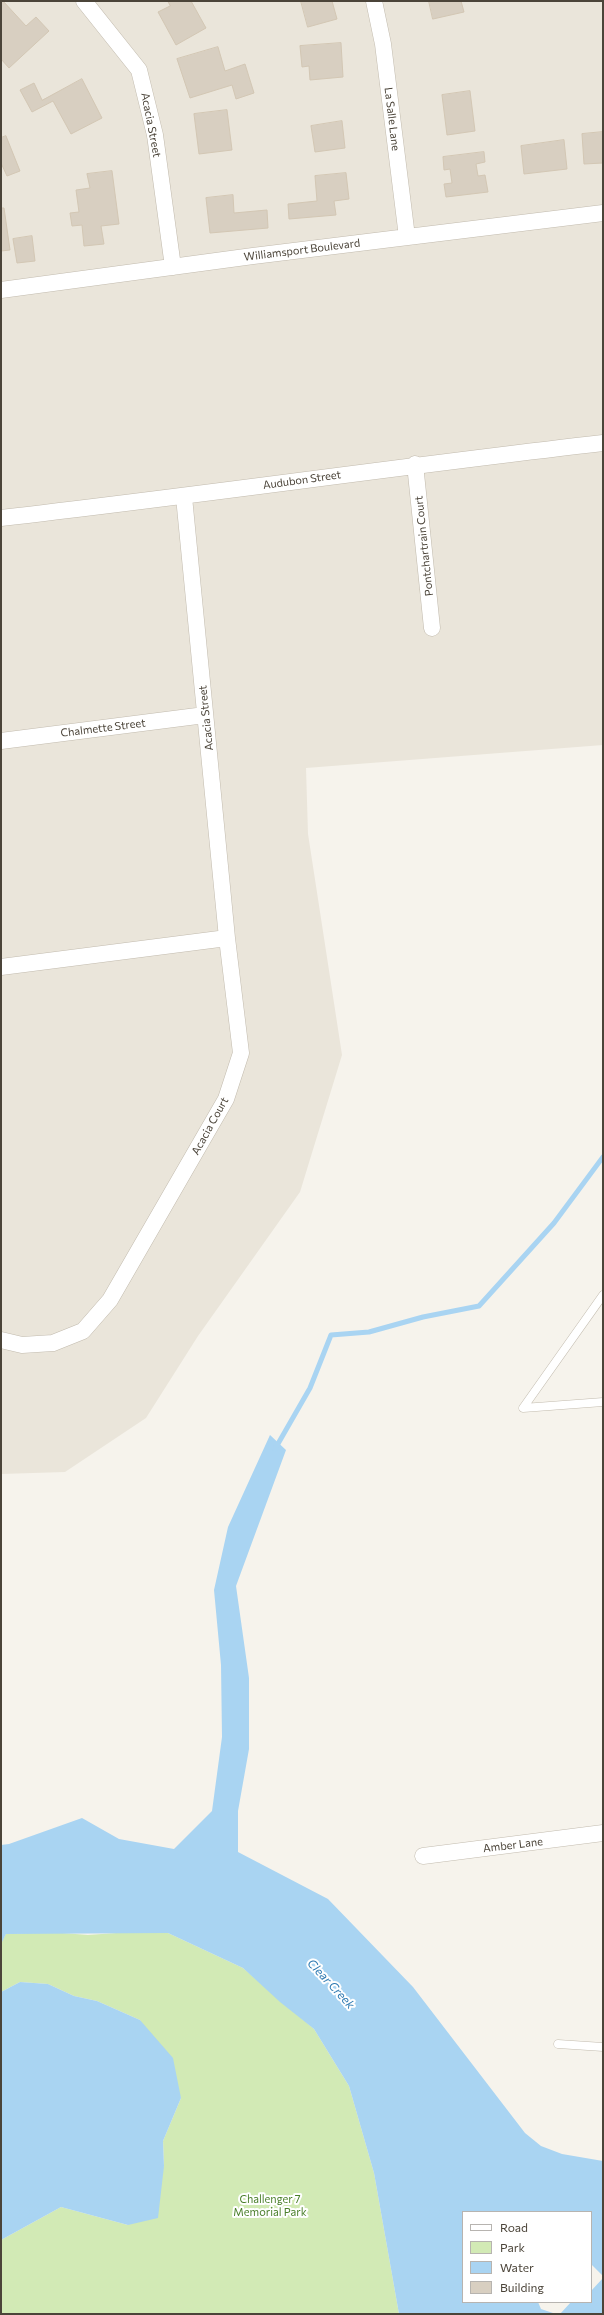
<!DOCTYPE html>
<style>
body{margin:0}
#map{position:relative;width:604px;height:2315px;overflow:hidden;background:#f6f3ec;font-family:Commissioner,sans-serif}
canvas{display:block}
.frame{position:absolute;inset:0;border:2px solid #4b4439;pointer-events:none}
.legend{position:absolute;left:462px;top:2211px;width:130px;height:92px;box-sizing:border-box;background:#fff;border:1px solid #b7b4b0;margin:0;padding:5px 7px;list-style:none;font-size:12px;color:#4b4439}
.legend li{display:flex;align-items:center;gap:8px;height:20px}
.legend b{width:20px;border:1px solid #b7b4b0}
</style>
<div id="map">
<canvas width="604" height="2315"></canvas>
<div class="frame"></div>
<ul class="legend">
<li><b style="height:5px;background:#fff"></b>Road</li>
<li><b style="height:11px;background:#d2eab5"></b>Park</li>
<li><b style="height:11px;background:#a9d4f2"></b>Water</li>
<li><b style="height:11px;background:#d8cfc1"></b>Building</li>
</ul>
</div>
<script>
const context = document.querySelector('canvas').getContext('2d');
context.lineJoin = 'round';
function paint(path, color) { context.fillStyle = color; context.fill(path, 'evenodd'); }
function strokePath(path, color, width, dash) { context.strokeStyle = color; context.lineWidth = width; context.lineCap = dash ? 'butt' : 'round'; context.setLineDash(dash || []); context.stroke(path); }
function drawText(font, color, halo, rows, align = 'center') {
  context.font = font + ' Commissioner,sans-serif'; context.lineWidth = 4; context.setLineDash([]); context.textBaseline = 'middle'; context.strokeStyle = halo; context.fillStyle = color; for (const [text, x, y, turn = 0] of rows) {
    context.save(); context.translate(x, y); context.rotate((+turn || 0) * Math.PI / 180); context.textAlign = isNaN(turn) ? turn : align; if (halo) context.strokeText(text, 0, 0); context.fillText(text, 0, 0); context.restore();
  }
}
paint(new Path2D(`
 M1,1H603V745L306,768L308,834L342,1055L300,1192L198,1336L146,1418L65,1472L1,1474Z`), '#eae5da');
paint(new Path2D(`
 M50,1932L88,1935L130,1932L168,1933L243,1968L314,2029L349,2086L374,2173L399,2314H1V2240L61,2207L128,2225L164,2166L163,2141L181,2098L140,2020L97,2001L74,1996L48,1984L20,1982L1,1992V1943L6,1934Z`), '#d2eab5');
paint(new Path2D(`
 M270,1435L286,1450L236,1586L249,1678V1749L238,1811V1852L328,1899L413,1987L525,2133L541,2146L562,2154L603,2161V2276L591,2264V2212H463V2302H538L541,2309L556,2314H399L374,2173L349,2086L314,2029L280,2002L243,1968L168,1933L6,1934L1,1944V1845L9,1844L82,1818L119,1839L174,1849L212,1811L222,1737L221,1665L214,1590L228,1527Z
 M20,1982L48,1984L74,1996L97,2001L140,2020L173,2058L181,2098L163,2141L164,2166L158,2218L128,2225L61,2207L1,2240V1992Z
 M603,2278V2314H560L571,2302H591V2291Z`), '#a9d4f2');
strokePath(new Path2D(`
 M275,1449L310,1388L331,1335L369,1332L423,1317L479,1306L554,1223L603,1157`), '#a9d4f2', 5);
const building = new Path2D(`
 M3,1L26,26L36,17L49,31L9,68L1,59V4Z
 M168,1H191L206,28L176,45L158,12L170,6Z
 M301,1H332L337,19L308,27Z
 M429,1H461L464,12L433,19Z
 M341,43L343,77L310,80L309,66L302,67L300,46Z
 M218,47L225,71L245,64L254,93L236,99L232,85L190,98L177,59Z
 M82,79L102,118L71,134L53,101L32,112L20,90L34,83L42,100Z
 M470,91L475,131L447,135L442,95Z
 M227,110L232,150L199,154L194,114Z
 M342,121L345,148L315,152L311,126Z
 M603,132V163L584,164L582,134Z
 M6,136L20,171L7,176L1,163V138Z
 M564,140L567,169L524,174L521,146Z
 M484,152L485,162L476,164L478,176L485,175L488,192L446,197L444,184L452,183L450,169L444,170L443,157Z
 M112,171L119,224L101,226L104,244L84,246L82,225L72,226L70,213L79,212L76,190L90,188L87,174Z
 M346,173L349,199L334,201L336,215L289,219L288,204L317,201L315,176Z
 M233,195L234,213L267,210L268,228L210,233L206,198Z
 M1,208H4L10,250L1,251Z
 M32,236L35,261L17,263L13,239Z`);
paint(building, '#d8cfc1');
strokePath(building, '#d3c7b4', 1);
const service = new Path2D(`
 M603,1295L523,1408L603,1402
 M558,2044L603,2047`);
const minor = new Path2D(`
 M84,1L139,70L155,135L173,267
 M374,1L383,44L407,237
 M1,290L253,256L603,213
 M415,464L432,628
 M184,497L227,938
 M1,518C202,495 402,466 603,443
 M1,741L205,715
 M1,967L227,938L241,1053L226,1099L110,1300L83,1331L53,1343L22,1345L1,1340
 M423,1856L603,1833`);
strokePath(service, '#c2bbae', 9);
strokePath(minor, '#c2bbae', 17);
strokePath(service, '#fff', 8);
strokePath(minor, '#fff', 16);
drawText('11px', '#4b4439', '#fff', [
 ["La Salle Lane",392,119,83],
 ["Acacia Street",151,125,79],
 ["Williamsport Boulevard",302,250,-7],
 ["Audubon Street",302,480,-8],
 ["Pontchartrain Court",424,546,-96],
 ["Acacia Street",206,718,-96],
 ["Chalmette Street",103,728,-7],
 ["Acacia Court",210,1126,-61],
 ["Amber Lane",513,1845,-7]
]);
drawText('11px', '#4a7f2a', '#fff', [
 ["Challenger 7",270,2199],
 ["Memorial Park",270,2212]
]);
drawText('italic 12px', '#2e7ab2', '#fff', [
 ["Clear Creek",331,1984,47]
]);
</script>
